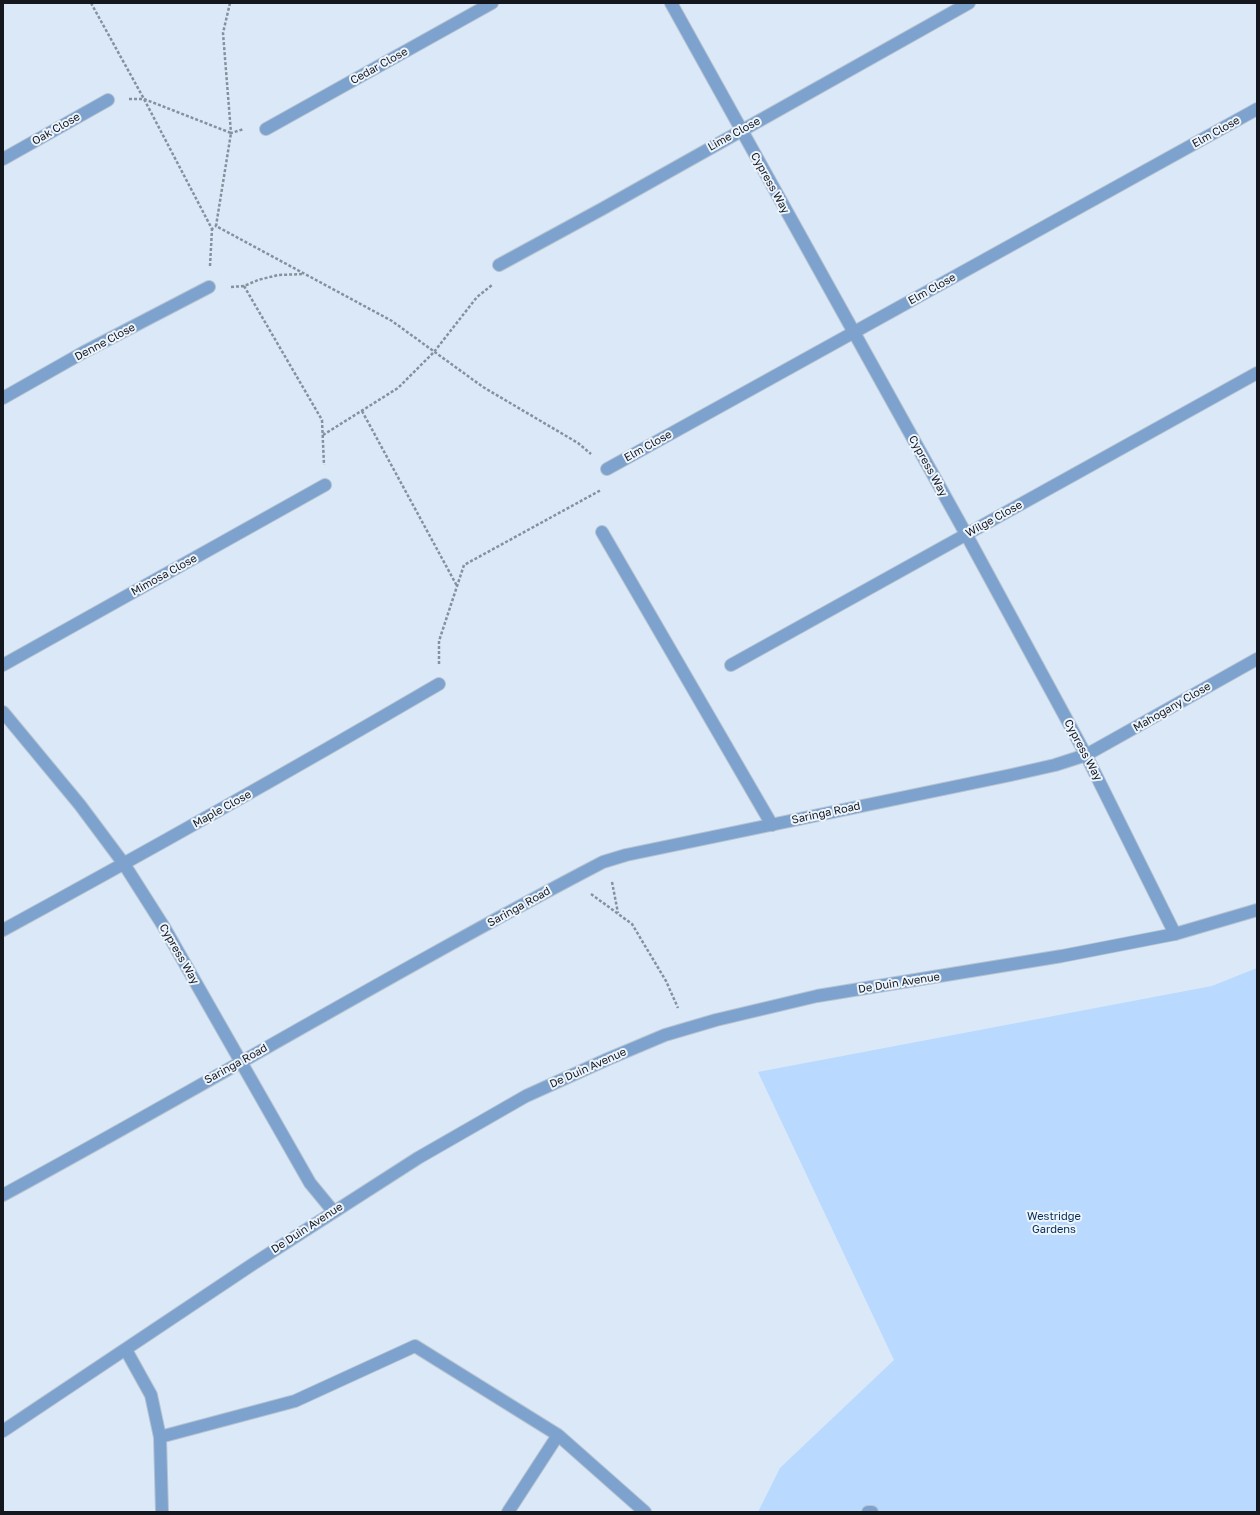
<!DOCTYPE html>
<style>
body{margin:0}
#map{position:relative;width:1260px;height:1515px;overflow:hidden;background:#dae8f8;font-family:"Golos Text",sans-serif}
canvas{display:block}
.frame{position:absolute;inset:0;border:4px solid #14181e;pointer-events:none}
</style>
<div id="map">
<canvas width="1260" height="1515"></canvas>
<div class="frame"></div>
</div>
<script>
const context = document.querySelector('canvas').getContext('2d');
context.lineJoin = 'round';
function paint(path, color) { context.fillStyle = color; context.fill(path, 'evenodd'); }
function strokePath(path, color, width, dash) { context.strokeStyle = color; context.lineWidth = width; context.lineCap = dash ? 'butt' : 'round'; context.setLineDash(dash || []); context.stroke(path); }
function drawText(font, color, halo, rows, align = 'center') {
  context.font = font + ' "Golos Text",sans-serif'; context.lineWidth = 4; context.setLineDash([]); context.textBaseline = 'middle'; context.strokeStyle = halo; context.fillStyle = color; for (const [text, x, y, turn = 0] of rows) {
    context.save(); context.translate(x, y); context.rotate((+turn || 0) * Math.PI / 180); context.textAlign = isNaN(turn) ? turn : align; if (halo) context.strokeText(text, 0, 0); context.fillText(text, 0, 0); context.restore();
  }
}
paint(new Path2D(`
 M1257,968V1512H758L780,1468L894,1360L758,1072L1212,986Z`), '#b9d9ff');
const service = new Path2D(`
 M602,532L772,825
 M126,1350L151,1395L160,1437L162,1512
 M558,1435L645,1512
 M160,1437L295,1401L415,1346L558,1435L508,1512
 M868,1512H872`);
const minor = new Path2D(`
 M671,3L966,534L1086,755L1175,934
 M266,129L492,3
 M3,159L108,100
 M499,265L602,209L969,3
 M3,398L84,352L209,287
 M607,469L1257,109
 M3,665L325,485
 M731,665L1257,373
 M3,712L80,805L124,864L164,927L310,1183L333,1211
 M3,930C150,850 295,768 439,684
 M3,1195C204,1086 400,968 603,862L626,855L1011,775L1055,765L1086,755L1257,659`);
const tertiary = new Path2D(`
 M3,1431L253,1264L418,1158L526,1096L608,1059L665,1035L716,1020L817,996L1062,956L1175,934L1257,910`);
strokePath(service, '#b6c3d1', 14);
strokePath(minor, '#b6c3d1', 14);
strokePath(tertiary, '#b6c3d1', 14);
strokePath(new Path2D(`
 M91,3L144,99L212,229L216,226
 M230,3L223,33L231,133L244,129
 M129,99H144L231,133L216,226L392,321L483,387L578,443L591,454
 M210,266L212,229
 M244,286L322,420L324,465
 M231,287L244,286L258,280L278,275L304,274
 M362,411L457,586
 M323,435L398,388L434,352L477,297L492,285
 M439,664V641L464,565L601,490
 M612,882L618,913
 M591,894L632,924L666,981L678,1008`), '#87919d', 2.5, [3, 2]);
strokePath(service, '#7da2cd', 12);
strokePath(minor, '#7da2cd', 12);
strokePath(tertiary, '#7da2cd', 12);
drawText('11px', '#14181e', '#ecf4fe', [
 ["Cedar Close",379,66,-29],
 ["Oak Close",56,129,-30],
 ["Elm Close",1216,132,-29],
 ["Lime Close",734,134,-29],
 ["Cypress Way",770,183,61],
 ["Elm Close",932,289,-29],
 ["Denne Close",105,342,-28],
 ["Elm Close",648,446,-29],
 ["Cypress Way",928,466,61],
 ["Wilge Close",994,519,-29],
 ["Mimosa Close",164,575,-29],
 ["Mahogany Close",1172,707,-30],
 ["Cypress Way",1083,750,62],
 ["Maple Close",222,809,-29],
 ["Saringa Road",826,813,-12],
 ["Saringa Road",519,907,-29],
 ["Cypress Way",179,954,60],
 ["De Duin Avenue",899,983,-9],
 ["Saringa Road",236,1064,-29],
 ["De Duin Avenue",588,1068,-24],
 ["De Duin Avenue",307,1228,-33]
]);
drawText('11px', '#052c53', '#ecf4fe', [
 ["Westridge",1054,1217],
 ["Gardens",1054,1230]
]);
</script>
